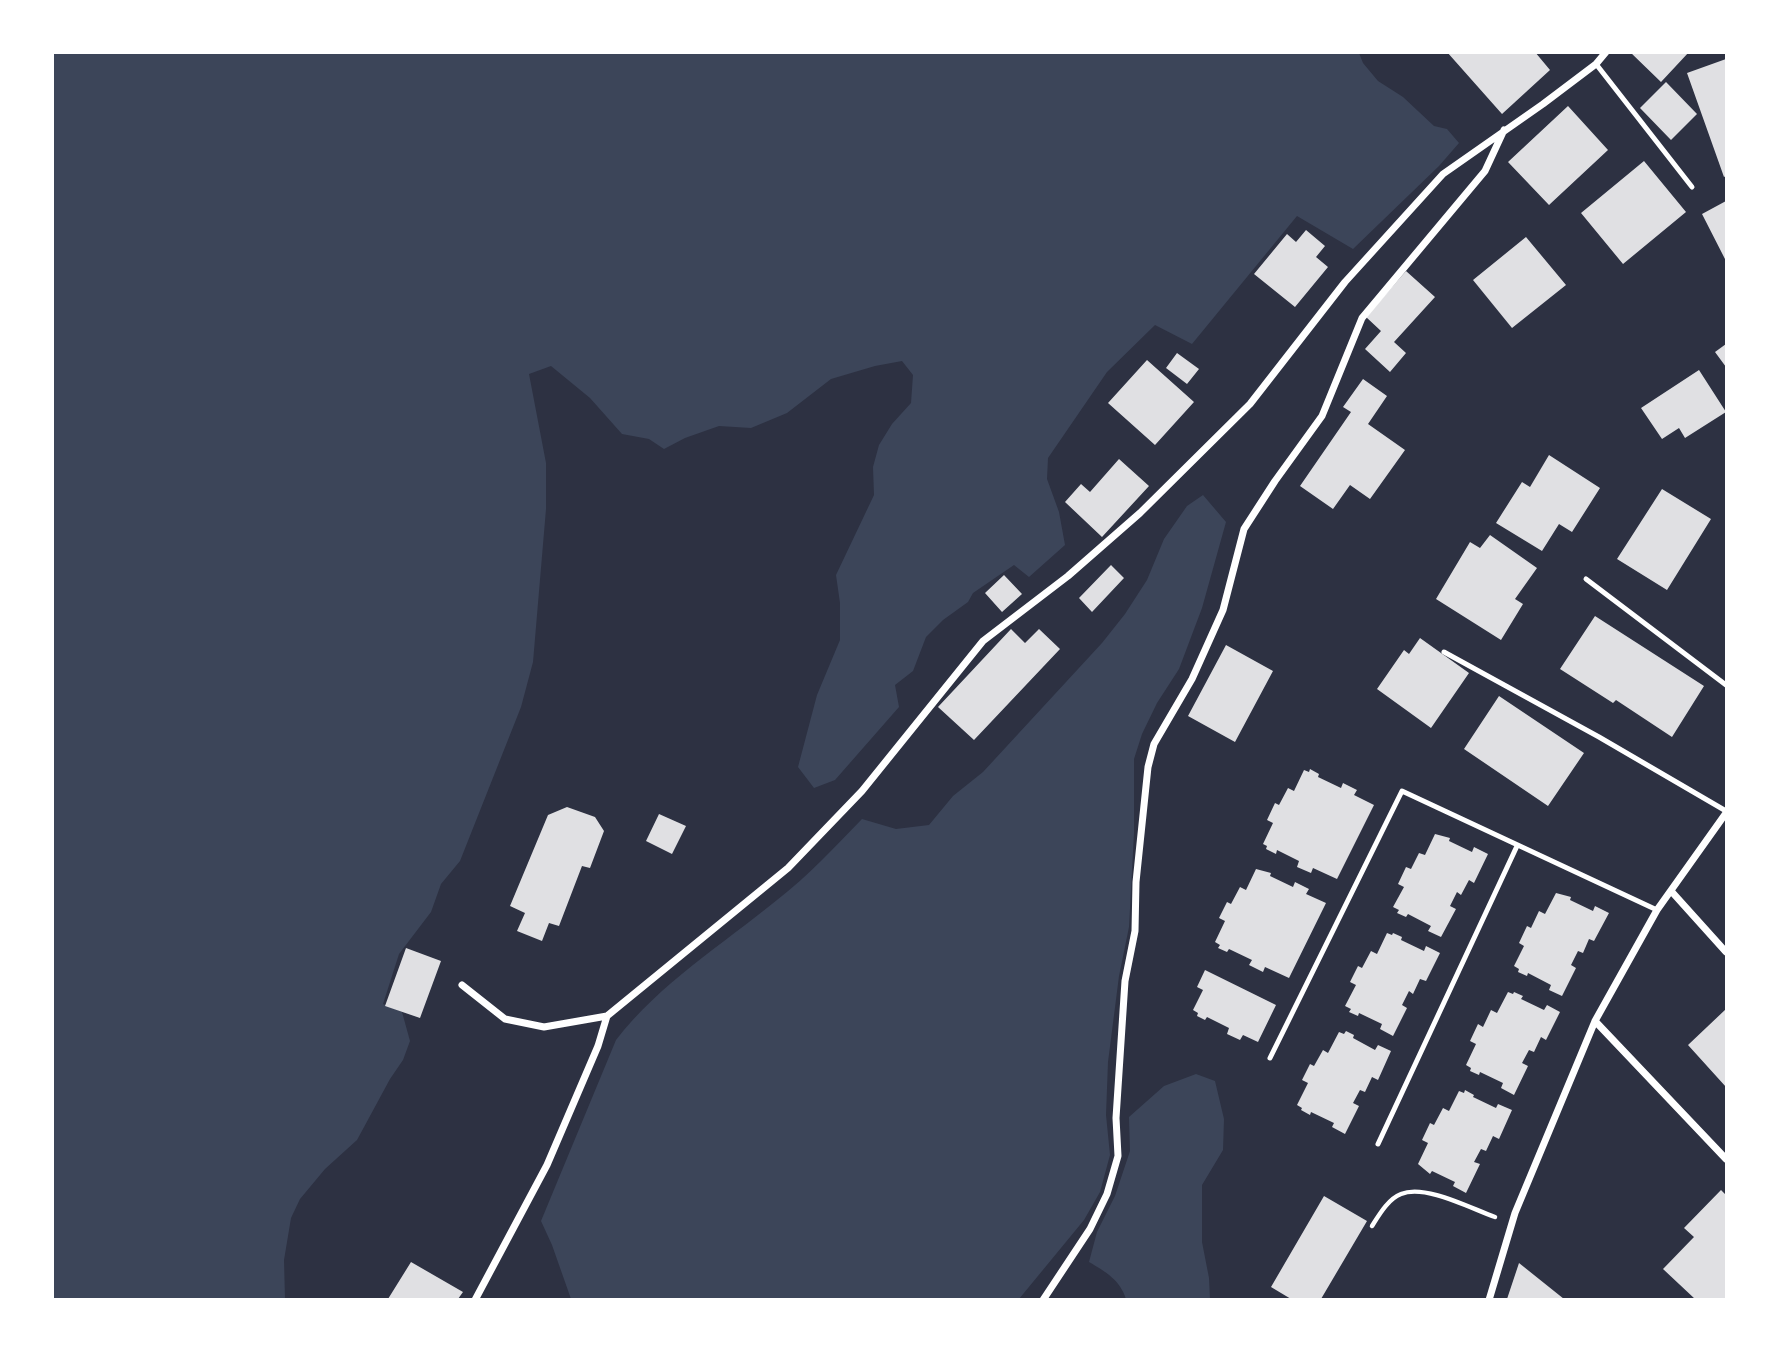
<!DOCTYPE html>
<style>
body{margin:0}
#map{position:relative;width:1779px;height:1352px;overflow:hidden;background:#2d3142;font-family:"Zilla Slab",serif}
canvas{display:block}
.frame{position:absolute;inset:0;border:54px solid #fff;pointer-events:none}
</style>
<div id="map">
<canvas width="1779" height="1352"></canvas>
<div class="frame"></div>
</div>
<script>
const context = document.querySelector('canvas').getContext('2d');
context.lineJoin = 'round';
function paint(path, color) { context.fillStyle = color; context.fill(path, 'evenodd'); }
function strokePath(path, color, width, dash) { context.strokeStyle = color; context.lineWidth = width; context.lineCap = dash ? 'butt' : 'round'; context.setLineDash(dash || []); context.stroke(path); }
paint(new Path2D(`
 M52,53H1359L1363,63L1378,81L1403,97L1434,126L1447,129L1459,143L1439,166L1353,249L1297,216L1192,344L1155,325L1107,372L1048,458L1047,479L1059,512L1065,545L1029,577L1014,565L973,593L968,602L943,620L926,637L913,671L895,685L899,707L835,780L814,788L798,767L817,695L840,640V603L836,575L874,495L873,467L879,445L892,424L911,403L913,375L902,361L875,366L831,379L787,413L751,428L719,426L685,438L664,449L649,439L622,434L590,398L551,366L529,374L546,463V509L533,662L521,707L460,861L441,884L431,912L399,954L383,1004L402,1012L410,1041L403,1060L390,1079L357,1140L325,1169L300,1199L291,1218L284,1260L285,1299H53Z
 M1203,495L1226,522L1202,608L1179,669L1157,703L1142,734L1134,759V833L1129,927L1119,976L1108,1062L1106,1115L1110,1155L1100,1192L1084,1220L1019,1299H571L552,1245L541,1221L616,1040C660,983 722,945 777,900C808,876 835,847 862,819L896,829L929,825L953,796L983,772L1102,643L1125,614L1147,580L1164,539L1187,506Z
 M1196,1074L1215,1081L1224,1119L1223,1150L1202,1185V1242L1209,1278L1210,1299H1126C1120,1280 1106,1272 1089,1262L1097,1232L1115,1196L1130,1151L1129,1117L1164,1086Z`), '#3c4559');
paint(new Path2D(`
 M1447,52H1535L1550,70L1502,114Z
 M1630,52H1689L1661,82Z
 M1726,59V176L1724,177L1687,73Z
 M1666,82L1697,114L1671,140L1640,108Z
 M1568,106L1608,150L1549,205L1508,162Z
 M1644,161L1686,212L1623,264L1581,213Z
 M1726,201V261L1702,214Z
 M1306,230L1325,246L1316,257L1328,267L1295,307L1254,274L1287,234L1296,242Z
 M1526,237L1566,285L1512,328L1473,280Z
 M1406,271L1435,297L1394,342L1406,353L1390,372L1365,349L1381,331L1366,317Z
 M1726,344V367L1715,352Z
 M1177,353L1199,369L1187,384L1166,368Z
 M1147,360L1194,402L1155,445L1108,403Z
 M1699,370L1726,412L1685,438L1679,428L1662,439L1641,408Z
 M1363,379L1387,396L1368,424L1405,450L1370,499L1350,485L1333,509L1300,486L1351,412L1343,407Z
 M1549,455L1600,488L1572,532L1559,524L1542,551L1496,523L1522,482L1530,487Z
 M1119,459L1149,486L1102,537L1065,502L1081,484L1090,492Z
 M1662,489L1711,519L1667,590L1617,559Z
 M1490,535L1537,568L1515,599L1523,604L1501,640L1436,599L1470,542L1480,548Z
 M1111,565L1124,578L1092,612L1079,598Z
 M1004,575L1022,594L1002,612L985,593Z
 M1595,616L1704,686L1672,737L1616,700L1613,703L1560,669Z
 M1011,629L1025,643L1039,629L1060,649L974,740L938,707Z
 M1420,638L1469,673L1431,728L1377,689L1404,650L1409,654Z
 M1226,645L1273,671L1235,742L1188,716Z
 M1499,696L1584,753L1548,806L1464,749Z
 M1310,769L1319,774L1318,777L1341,788L1343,783L1357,790L1354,795L1374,805L1337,879L1313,868L1311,873L1297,867L1299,861L1277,850L1276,854L1266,849L1267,846L1263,844L1273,823L1267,820L1275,803L1279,805L1288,788L1294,791L1304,770L1309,772Z
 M567,807L595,817L604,831L590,868L582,866L559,926L549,923L542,941L517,931L525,913L510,906L548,815Z
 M659,814L686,826L672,854L646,841Z
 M1435,834L1450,838L1449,841L1472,852L1474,847L1488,854L1474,883L1469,880L1461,895L1457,892L1450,906L1456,909L1441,937L1428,931L1431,926L1408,914L1406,917L1397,913L1399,910L1393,907L1404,887L1398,884L1406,867L1411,869L1419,853L1425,855Z
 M1256,869L1271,873L1270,876L1293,887L1295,882L1309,889L1306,894L1326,903L1289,978L1265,967L1263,972L1249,965L1252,960L1229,949L1227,952L1218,948L1220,945L1215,942L1225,921L1219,918L1227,902L1231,904L1240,887L1246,890Z
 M1556,893L1571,897L1570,900L1593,911L1595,906L1609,913L1594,941L1589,939L1583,953L1578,951L1571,965L1576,968L1562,996L1549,990L1551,985L1528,973L1527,976L1518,972L1519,969L1514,966L1524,946L1519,943L1527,926L1531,928L1539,911L1545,914Z
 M1387,933L1392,935L1393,933L1402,937L1401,940L1424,951L1426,946L1440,953L1426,981L1420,979L1413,994L1409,991L1402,1005L1407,1008L1393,1036L1380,1029L1382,1024L1359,1013L1358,1016L1349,1012L1351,1009L1345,1006L1356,985L1350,982L1358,966L1362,968L1371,951L1377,954Z
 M406,948L441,961L420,1018L385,1006Z
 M1205,970L1276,1005L1258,1042L1243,1035L1240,1040L1227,1034L1229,1028L1207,1017L1205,1020L1197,1016L1198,1013L1193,1010L1203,990L1197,987Z
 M1508,992L1513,994L1514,992L1523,996L1521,999L1544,1010L1547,1005L1560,1012L1546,1040L1541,1037L1534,1052L1529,1050L1522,1063L1528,1066L1514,1095L1501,1088L1503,1083L1480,1072L1479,1075L1470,1071L1471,1068L1466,1065L1476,1044L1470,1041L1478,1024L1483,1027L1491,1010L1497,1013Z
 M1726,1009V1087L1688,1045Z
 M1346,1031L1354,1035L1353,1038L1375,1050L1378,1045L1391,1051L1378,1080L1372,1077L1365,1092L1360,1090L1353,1103L1359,1106L1345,1134L1332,1127L1334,1123L1311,1112L1310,1115L1301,1110L1302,1108L1297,1105L1308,1083L1302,1080L1310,1064L1314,1066L1323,1050L1328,1053L1339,1032L1344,1034Z
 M1465,1090L1474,1095L1473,1097L1496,1108L1498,1104L1512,1110L1499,1139L1493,1136L1486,1151L1481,1149L1474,1162L1480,1164L1466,1193L1453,1186L1455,1182L1432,1171L1430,1174L1418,1164L1428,1143L1422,1140L1430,1123L1434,1125L1443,1108L1449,1111L1459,1091L1464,1093Z
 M1721,1190L1726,1195V1299H1695L1663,1269L1694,1237L1684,1228Z
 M1324,1196L1367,1221L1321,1299H1291L1271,1287Z
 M411,1262L463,1292L458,1299H388Z
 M1519,1263L1564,1299H1507Z`), '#e0e0e3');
strokePath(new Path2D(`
 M1372,1226C1379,1215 1388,1199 1401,1194C1425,1184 1470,1208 1495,1217`), '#fff', 4.5);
strokePath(new Path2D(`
 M1596,64L1692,187
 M1586,579L1726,685
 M1444,652L1599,737L1726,811
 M1270,1058L1402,791L1657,910
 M1378,1144L1517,846`), '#fff', 5);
strokePath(new Path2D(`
 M1672,892L1726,952
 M462,985L505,1019L544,1027L607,1016L788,868L862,791L983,641L1068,576L1140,513L1250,404L1345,282L1443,174L1543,104L1596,64L1606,52
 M1595,1021L1726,1159
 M475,1300L547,1165L598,1046L607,1016
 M1043,1300L1090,1229L1107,1194L1118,1156L1116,1118L1125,981L1135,931L1136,882L1148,767L1154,744L1192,679L1223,610L1244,529L1275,481L1322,416L1362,318L1485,171L1504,130
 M1489,1300L1515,1213L1595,1021L1657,910L1726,813`), '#fff', 7);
</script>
